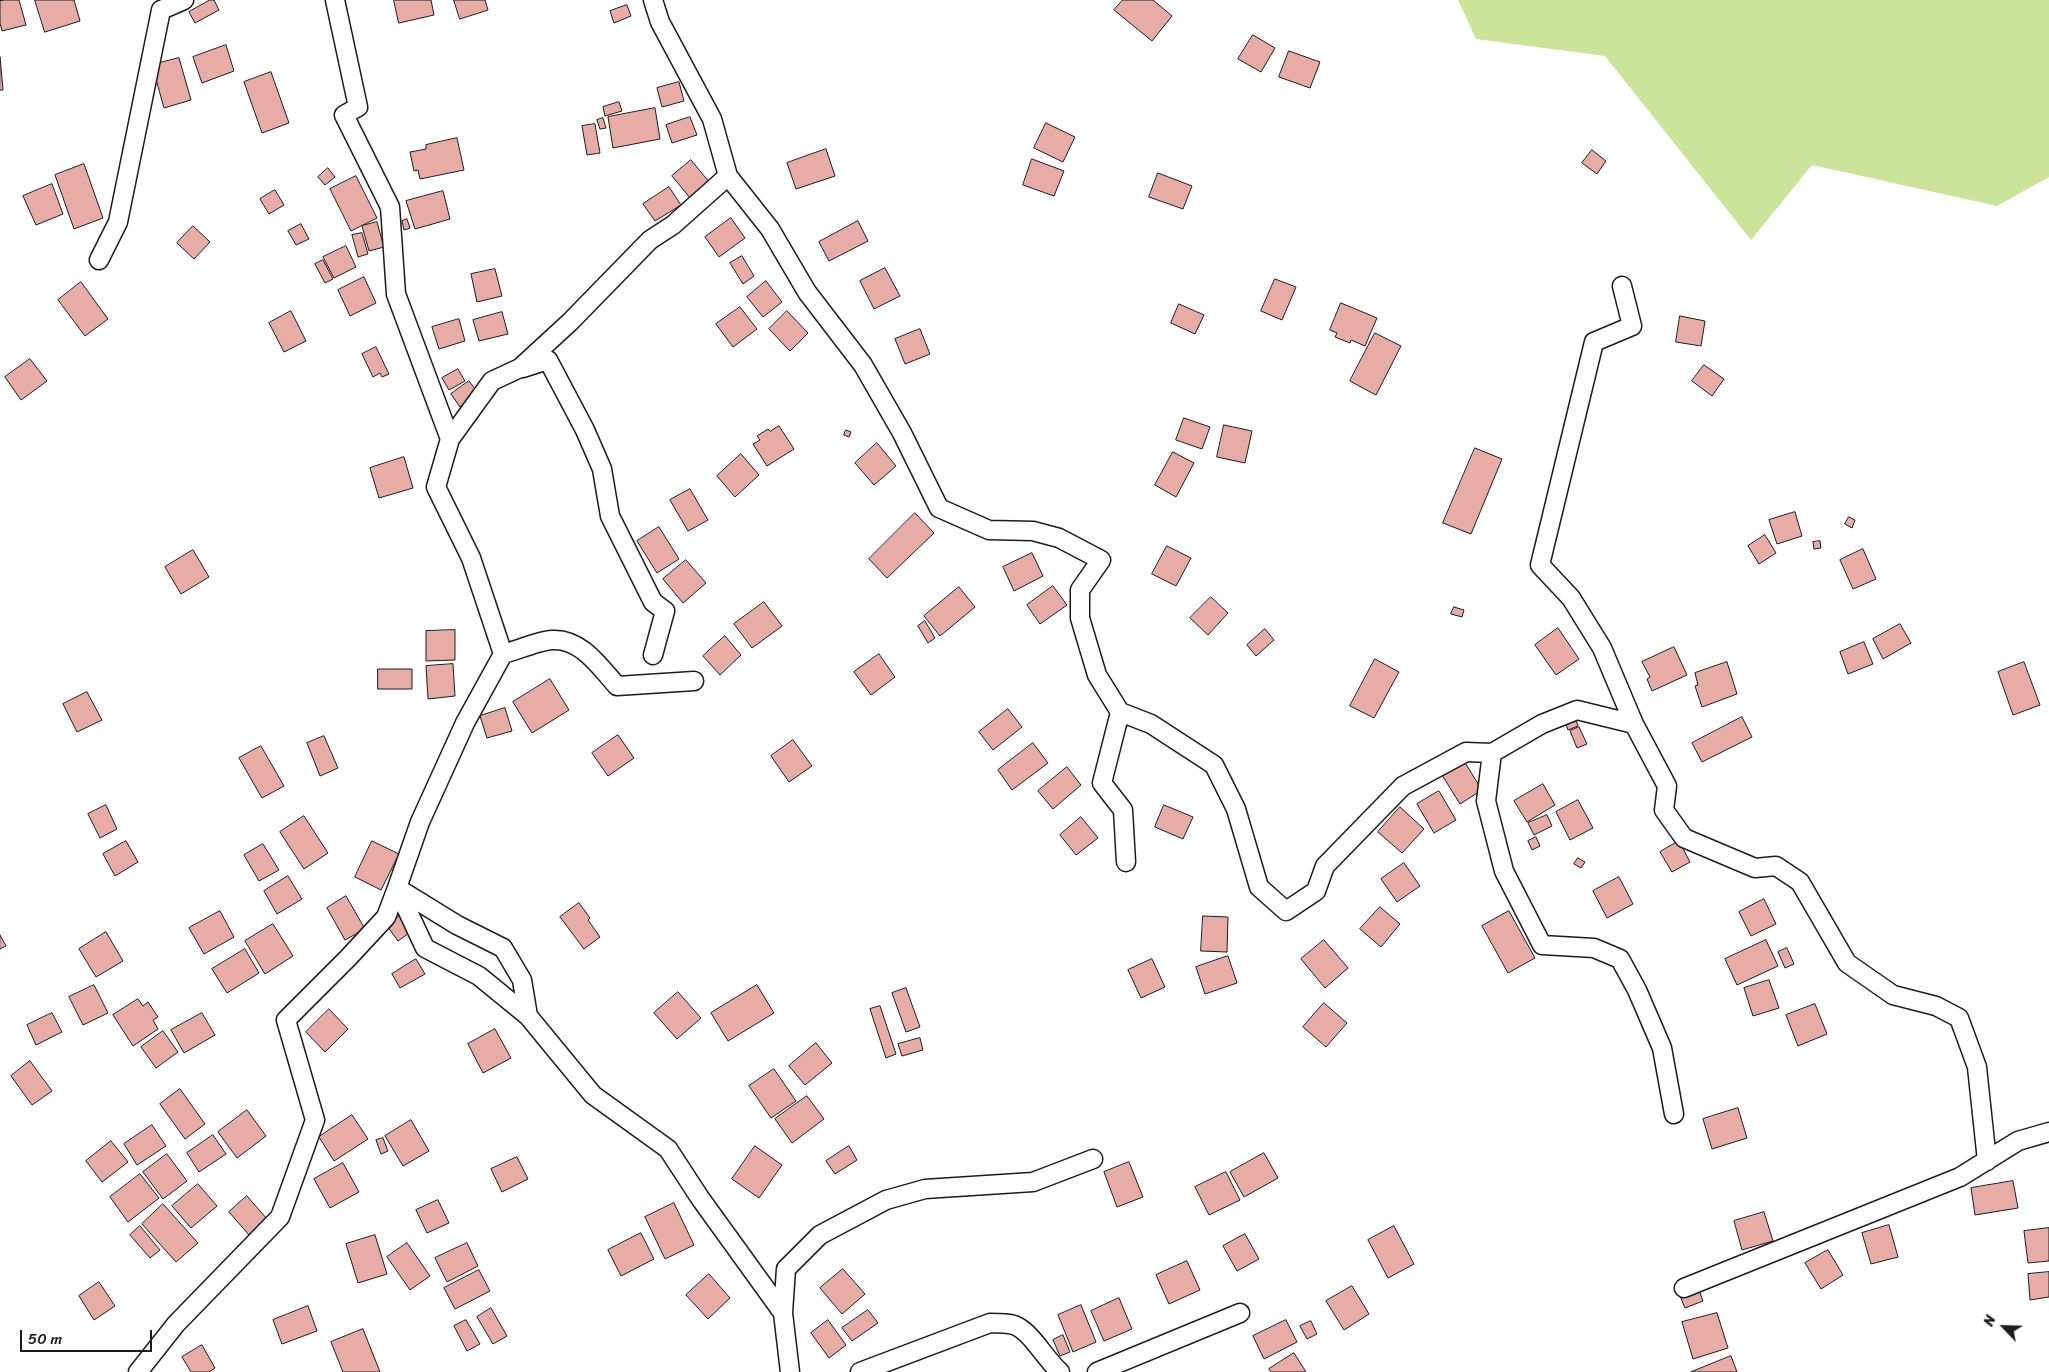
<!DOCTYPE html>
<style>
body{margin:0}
#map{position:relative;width:2049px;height:1372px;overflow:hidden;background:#fff;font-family:Sriracha,sans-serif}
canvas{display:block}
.north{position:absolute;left:1979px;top:1302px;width:50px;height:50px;-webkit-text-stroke:4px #fff;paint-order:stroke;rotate:294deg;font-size:14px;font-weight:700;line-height:20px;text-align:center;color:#1c1c1c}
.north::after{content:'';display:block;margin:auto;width:18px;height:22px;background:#1c1c1c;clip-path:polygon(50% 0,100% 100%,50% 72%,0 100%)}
.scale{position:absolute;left:20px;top:1330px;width:132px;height:22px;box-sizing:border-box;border:2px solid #1c1c1c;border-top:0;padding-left:6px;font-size:15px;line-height:18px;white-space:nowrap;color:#1c1c1c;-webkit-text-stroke:4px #fff;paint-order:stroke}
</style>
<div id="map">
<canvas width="2049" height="1372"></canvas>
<div class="north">N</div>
<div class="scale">50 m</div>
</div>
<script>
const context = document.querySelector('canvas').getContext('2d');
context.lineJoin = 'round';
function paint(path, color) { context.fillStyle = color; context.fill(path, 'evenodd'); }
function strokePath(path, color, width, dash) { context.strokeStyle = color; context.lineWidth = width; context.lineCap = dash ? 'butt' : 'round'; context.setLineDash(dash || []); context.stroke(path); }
paint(new Path2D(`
 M1458,0H2049V177L1997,206L1812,165L1751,240L1605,56L1476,39Z`), '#cae49a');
const building = new Path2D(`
 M6,0H19L26,25L2,31L0,23V1Z
 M35,0H74L80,21L45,32Z
 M210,0H214L219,10L195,23L189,12Z
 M394,0H431L434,15L399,23Z
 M454,0H485L488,10L460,19Z
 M1123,0H1153L1172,16L1152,41L1114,10Z
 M627,5L631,16L614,23L610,11Z
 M1253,35L1275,48L1261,72L1238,59Z
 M226,45L234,71L202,83L193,57Z
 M1289,51L1320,62L1310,88L1279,77Z
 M0,57L3,90H0Z
 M179,58L191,100L164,108L152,65Z
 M271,72L289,123L262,133L244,82Z
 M679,82L684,101L662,107L657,88Z
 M619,102L622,111L605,116L603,107Z
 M655,108L660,139L613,148L608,117Z
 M690,117L697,135L672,143L666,125Z
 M603,118L606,128L600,129L597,120Z
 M1046,123L1075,137L1063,162L1034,148Z
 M595,124L600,153L587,155L582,126Z
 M457,138L464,170L420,179L418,170L414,171L410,152L426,149V145Z
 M826,149L835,176L796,189L787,163Z
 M1592,150L1606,161L1597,174L1582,163Z
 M1032,159L1064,171L1054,196L1023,185Z
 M691,160L710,183L691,199L672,176Z
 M84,164L103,218L74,229L55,175Z
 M328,168L335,177L325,185L318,177Z
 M1158,173L1192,186L1183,209L1149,197Z
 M356,176L377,218L351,231L330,189Z
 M52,184L63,214L36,225L23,196Z
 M669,187L681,205L655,221L643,204Z
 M275,190L284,205L269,214L260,199Z
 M443,191L450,219L415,229L406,201Z
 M731,218L745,238L719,257L705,237Z
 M407,219L410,228L404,230L402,221Z
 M858,221L868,241L829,261L819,242Z
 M377,222L384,247L369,251L362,226Z
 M301,224L309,239L296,245L288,231Z
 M193,226L210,242L194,259L177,243Z
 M362,233L368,254L358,257L352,235Z
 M346,246L356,267L334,278L323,257Z
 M742,256L754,276L743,284L730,263Z
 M323,260L333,279L325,283L315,264Z
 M885,268L900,296L874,309L860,281Z
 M495,269L502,296L477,302L471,274Z
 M364,277L376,303L350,316L338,290Z
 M1275,279L1296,287L1282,320L1261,311Z
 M766,281L782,302L763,317L747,297Z
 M81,282L108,319L85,336L58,300Z
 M1341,303L1377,318L1365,346L1351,340L1350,343L1335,337L1337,333L1330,330Z
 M1179,304L1204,315L1195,334L1171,323Z
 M740,307L757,329L733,347L716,324Z
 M291,311L306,341L284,352L269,323Z
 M787,311L808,333L790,351L769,329Z
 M502,312L508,334L479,341L473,320Z
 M1680,316L1705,321L1701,346L1676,342Z
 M459,319L465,341L439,349L432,327Z
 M920,329L930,354L905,364L895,339Z
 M1375,333L1401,346L1376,395L1350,381Z
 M376,347L389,374L382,377L380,373L373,377L362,354Z
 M30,359L47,381L21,400L5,377Z
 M1704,365L1724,379L1712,396L1692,381Z
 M458,369L465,381L449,390L442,378Z
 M469,381L478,393L460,407L451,394Z
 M1184,418L1210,427L1202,449L1176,440Z
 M1224,425L1252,431L1245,463L1217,457Z
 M779,426L794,449L767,466L753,444L760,440L757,436L768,429L770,431Z
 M846,430L851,432L849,437L844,435Z
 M877,443L896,466L874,485L855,463Z
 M1475,448L1502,459L1471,534L1443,523Z
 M1173,452L1194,463L1176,497L1155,485Z
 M741,454L759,475L735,497L717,476Z
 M404,457L413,488L379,498L370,468Z
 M690,489L708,520L688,531L670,500Z
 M1795,512L1802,536L1777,544L1769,520Z
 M915,513L934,533L887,578L869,559Z
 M1849,517L1855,520L1852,528L1845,524Z
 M659,527L679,559L657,573L637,541Z
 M1765,535L1776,553L1759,564L1748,546Z
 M1820,541L1821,548L1814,549L1813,542Z
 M1167,546L1191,558L1176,586L1152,574Z
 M1863,549L1876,579L1853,589L1840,560Z
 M193,550L209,577L181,594L165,567Z
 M1032,553L1043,576L1014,591L1003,567Z
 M686,560L706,583L683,603L663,579Z
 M1053,586L1067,605L1040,624L1027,605Z
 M959,587L975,607L940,636L924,616Z
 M1211,597L1228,613L1208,635L1190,618Z
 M764,602L782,626L752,648L734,624Z
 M1454,607L1464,610L1462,617L1451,614Z
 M925,621L935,638L928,643L918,626Z
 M1900,624L1911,643L1883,659L1873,639Z
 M1558,628L1579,659L1556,675L1535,645Z
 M1265,629L1274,640L1256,656L1247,645Z
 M455,630V660L426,661V631Z
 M725,636L741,655L720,675L703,656Z
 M1864,642L1873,664L1848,674L1840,652Z
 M1674,647L1687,675L1652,691L1647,679L1650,677L1642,662Z
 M879,654L895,677L871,695L854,672Z
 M1375,659L1399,672L1374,718L1350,706Z
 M1727,662L1737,694L1702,707L1695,686L1698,685L1695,673Z
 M2024,662L2040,705L2013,715L1998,672Z
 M453,664L455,696L428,699L426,666Z
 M378,669H412V689H378Z
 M550,679L569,710L532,733L513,702Z
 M87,692L102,720L77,732L63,704Z
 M505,708L512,731L487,738L480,716Z
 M1008,709L1022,727L993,750L979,732Z
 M1742,717L1752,737L1702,762L1692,743Z
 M1575,718L1578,726L1568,730L1565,722Z
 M1579,727L1587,744L1577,748L1570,731Z
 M618,735L634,758L608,776L592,753Z
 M324,736L338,768L320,776L307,743Z
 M793,740L812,766L789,782L771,756Z
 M1033,743L1048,763L1012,790L998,770Z
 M261,746L284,786L262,798L239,758Z
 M1464,761L1482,790L1460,804L1442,775Z
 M1067,767L1081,785L1053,809L1038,791Z
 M1543,784L1555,805L1527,822L1514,801Z
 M1439,791L1456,820L1434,833L1417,804Z
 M1578,800L1593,828L1570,840L1556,812Z
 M106,805L117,829L100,838L88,814Z
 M1164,805L1193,817L1183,839L1155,827Z
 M1400,807L1424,829L1402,853L1378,832Z
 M1547,815L1552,826L1534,835L1528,823Z
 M304,816L328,853L304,869L280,832Z
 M1081,817L1098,838L1076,855L1060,835Z
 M1536,837L1540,846L1532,850L1528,841Z
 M126,841L138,862L115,876L103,854Z
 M372,841L399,854L381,890L355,877Z
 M1679,841L1690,862L1672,872L1660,852Z
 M263,844L279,870L259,881L244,855Z
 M1578,858L1585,862L1581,868L1574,864Z
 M1404,863L1420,886L1397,902L1381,879Z
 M288,876L302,899L277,914L264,891Z
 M1619,877L1633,904L1607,918L1593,891Z
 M346,896L365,929L345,940L327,908Z
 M1764,899L1776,924L1751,936L1739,912Z
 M579,903L590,918L588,920L600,937L584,949L560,917Z
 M1380,907L1400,924L1381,947L1360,929Z
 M220,911L234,937L204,954L189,928Z
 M1509,911L1535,958L1508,973L1482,926Z
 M401,915L412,931L398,941L387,926Z
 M1203,916L1228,917L1227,952L1201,951Z
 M273,924L293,956L265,974L245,941Z
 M106,932L123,961L96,977L79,949Z
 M0,935L6,946L0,949Z
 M1324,940L1348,968L1325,988L1301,959Z
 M1766,940L1778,966L1737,985L1725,959Z
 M1787,948L1794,964L1785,968L1778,952Z
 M245,949L259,973L227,993L212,969Z
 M1228,956L1237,983L1205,994L1196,967Z
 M416,959L425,974L400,988L392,974Z
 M1152,959L1165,987L1141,998L1128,970Z
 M1769,980L1779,1008L1753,1016L1744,988Z
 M94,985L108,1013L83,1025L69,997Z
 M757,985L774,1013L728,1041L711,1013Z
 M906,988L920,1027L906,1032L892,993Z
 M678,992L701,1018L677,1039L654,1013Z
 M138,999L143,1006L148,1002L158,1017L153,1020L158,1029L133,1046L113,1015Z
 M1324,1003L1347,1023L1326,1047L1303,1027Z
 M1815,1004L1827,1034L1798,1046L1786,1015Z
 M880,1006L896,1054L886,1058L870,1009Z
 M329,1009L348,1029L325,1052L306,1032Z
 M52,1013L62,1032L36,1045L27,1025Z
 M202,1013L215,1035L184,1053L171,1030Z
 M495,1029L511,1058L483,1073L468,1044Z
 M163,1031L178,1052L156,1068L141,1047Z
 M920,1038L923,1050L902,1056L898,1044Z
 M816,1043L832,1063L805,1085L789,1066Z
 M30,1061L52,1091L32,1105L11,1076Z
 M774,1069L796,1101L771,1118L749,1086Z
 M180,1089L205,1124L185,1139L160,1104Z
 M807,1096L824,1119L792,1143L775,1119Z
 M1738,1108L1747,1138L1712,1149L1703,1119Z
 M247,1110L266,1136L237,1158L218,1132Z
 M352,1115L368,1139L334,1161L319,1137Z
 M411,1120L429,1151L403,1166L385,1136Z
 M152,1125L166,1146L137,1165L124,1144Z
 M213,1135L226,1154L199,1172L187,1153Z
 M383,1138L388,1151L381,1154L376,1140Z
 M111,1141L128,1162L102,1182L86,1161Z
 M755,1146L782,1165L759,1198L732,1179Z
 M849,1146L857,1160L835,1174L826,1161Z
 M1264,1153L1278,1178L1244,1197L1230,1172Z
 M167,1154L187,1181L163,1199L143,1172Z
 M517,1157L528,1179L502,1192L491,1169Z
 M1129,1162L1143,1197L1117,1207L1104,1172Z
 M343,1163L359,1192L330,1208L314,1179Z
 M1226,1172L1240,1200L1209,1215L1195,1187Z
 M140,1174L159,1198L128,1222L110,1197Z
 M2013,1181L2018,1208L1975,1215L1971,1188Z
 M198,1184L217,1206L191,1228L172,1206Z
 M247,1196L267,1219L249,1235L229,1212Z
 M438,1200L449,1223L427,1233L416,1210Z
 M674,1203L694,1245L665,1259L645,1217Z
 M163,1204L198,1243L176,1262L142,1224Z
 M1764,1212L1773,1241L1742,1250L1734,1221Z
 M1889,1225L1898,1257L1871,1264L1862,1233Z
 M140,1226L160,1250L150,1258L130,1235Z
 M1394,1226L1414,1264L1388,1278L1368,1240Z
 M2049,1228V1261L2028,1263L2024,1231Z
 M641,1233L654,1259L621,1276L608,1250Z
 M1245,1234L1259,1259L1237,1271L1223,1246Z
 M375,1235L387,1274L358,1283L346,1244Z
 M407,1243L430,1276L410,1290L387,1257Z
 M467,1243L478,1266L447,1282L435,1258Z
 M1828,1250L1843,1275L1821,1289L1805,1263Z
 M1187,1261L1200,1290L1169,1304L1156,1275Z
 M843,1269L865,1294L842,1314L820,1288Z
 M479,1270L490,1291L455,1309L444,1288Z
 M2049,1272V1297L2030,1300L2028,1274Z
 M709,1274L730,1298L708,1319L686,1295Z
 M99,1282L115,1306L94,1320L79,1296Z
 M1352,1286L1369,1314L1344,1330L1326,1301Z
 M1699,1290L1703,1301L1685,1308L1680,1296Z
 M1119,1298L1132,1329L1104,1341L1091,1311Z
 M1081,1305L1096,1342L1073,1352L1058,1315Z
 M308,1306L317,1331L282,1344L273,1320Z
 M491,1308L507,1336L493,1344L477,1317Z
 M868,1310L878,1323L852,1341L842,1328Z
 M1717,1313L1728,1348L1693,1359L1682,1322Z
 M466,1320L480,1344L467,1351L454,1326Z
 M828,1320L846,1345L829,1358L811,1333Z
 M1286,1320L1297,1342L1264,1359L1253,1336Z
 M1311,1321L1317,1334L1307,1339L1300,1326Z
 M363,1329L380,1372H343L331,1342Z
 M1063,1335L1070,1352L1060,1356L1053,1340Z
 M202,1345L215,1368L209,1372H191L182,1357Z
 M1294,1353L1306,1372H1271L1269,1369Z
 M1731,1356L1737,1372H1691Z`);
paint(building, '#e7aca6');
strokePath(building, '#1c1c1c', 1);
const minor = new Path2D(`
 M335,0L358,107L344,115L390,207L396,294L450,439
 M653,0L660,22L712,119L728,176L770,229L807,292L863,365L902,433L939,508L989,530L1033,531L1059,538L1101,560L1080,590V618L1097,675L1120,712
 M99,260L118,222L161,10L184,0
 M1622,286L1632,326L1594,342L1540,565L1571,598L1602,648L1634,724
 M523,368L548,360L585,430L602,469L610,516L653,602L665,611L653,655
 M503,654L471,558L436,487L450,439L492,381L520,368L570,322L650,240L673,225L728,176
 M694,681L617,686C600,667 581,638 552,640C538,641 518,650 503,654L465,723L420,822L397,888L425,948L479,976L528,1016L593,1095L668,1149L700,1198L783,1313L790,1372
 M1492,753L1486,801L1504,871L1542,945L1594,948L1620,959L1637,990L1662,1048L1674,1114
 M1126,862L1123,810L1102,783L1120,712L1151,724L1214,765L1236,809L1259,887L1286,911L1316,891L1325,866L1403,786L1466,752L1492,753L1542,724L1577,710L1634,724L1667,786L1664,810L1684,838L1755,868L1776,866L1800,882L1847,963L1893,995L1936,1006L1959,1018L1977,1067L1987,1161
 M1684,1288L1960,1177L2018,1141L2049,1132
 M783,1313L786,1269L820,1235L886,1200L925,1189L1033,1182L1093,1159
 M138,1372L176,1324L280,1217L315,1120L286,1020L348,958L386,917L397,888L457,925L503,948L522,980L528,1016
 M860,1372L990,1323C997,1323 1007,1323 1014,1325C1031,1331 1045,1359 1060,1372
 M1097,1372L1240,1313`);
strokePath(minor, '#1c1c1c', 21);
strokePath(minor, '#fff', 18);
</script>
